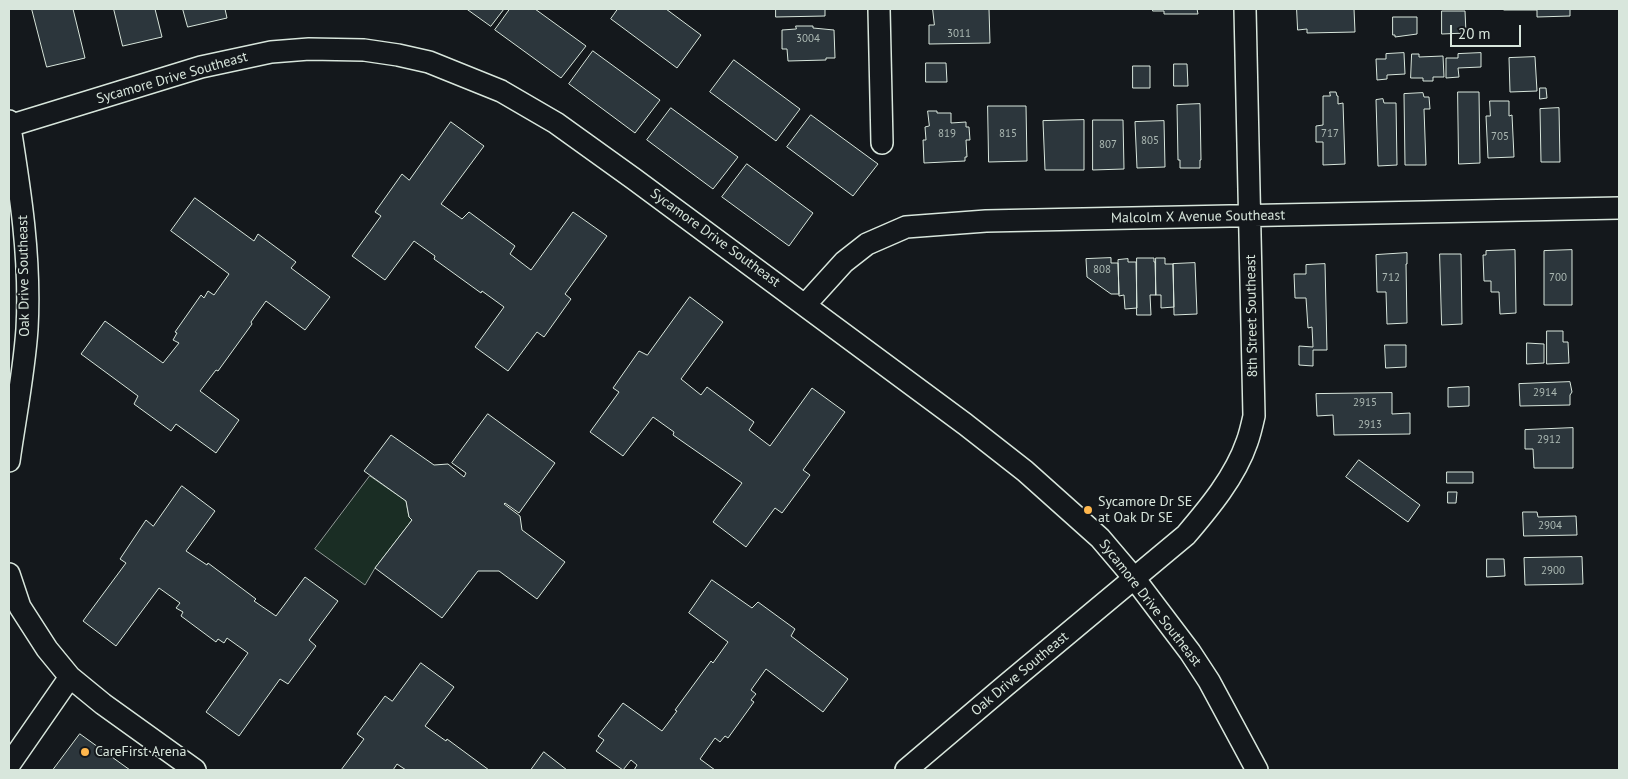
<!DOCTYPE html>
<style>
body{margin:0}
#map{position:relative;width:1628px;height:779px;overflow:hidden;background:#14181c;font-family:"PT Sans",sans-serif}
canvas{display:block}
.frame{position:absolute;inset:0;border:10px solid #d8e6dc;pointer-events:none}
.scale{position:absolute;left:1450px;top:25px;width:71px;height:22px;box-sizing:border-box;border:2px solid #d8e6dc;border-top:0;padding-left:6px;font-size:15px;line-height:18px;white-space:nowrap;color:#d8e6dc;-webkit-text-stroke:4px #14181c;paint-order:stroke}
</style>
<div id="map">
<canvas width="1628" height="779"></canvas>
<div class="frame"></div>
<div class="scale">20 m</div>
</div>
<script>
const context = document.querySelector('canvas').getContext('2d');
context.lineJoin = 'round';
function paint(path, color) { context.fillStyle = color; context.fill(path, 'evenodd'); }
function strokePath(path, color, width, dash) { context.strokeStyle = color; context.lineWidth = width; context.lineCap = dash ? 'butt' : 'round'; context.setLineDash(dash || []); context.stroke(path); }
function drawText(font, color, halo, rows, align = 'center') {
  context.font = font + ' "PT Sans",sans-serif'; context.lineWidth = 4; context.setLineDash([]); context.textBaseline = 'middle'; context.strokeStyle = halo; context.fillStyle = color; for (const [text, x, y, turn = 0] of rows) {
    context.save(); context.translate(x, y); context.rotate((+turn || 0) * Math.PI / 180); context.textAlign = isNaN(turn) ? turn : align; if (halo) context.strokeText(text, 0, 0); context.fillText(text, 0, 0); context.restore();
  }
}
const green = new Path2D(`
 M370,476L406,501L409,517L412,520L375,568L365,585L315,549Z`);
paint(green, '#1a2d24');
strokePath(green, '#939e99', 1);
const building = new Path2D(`
 M32,9H73L85,58L47,67Z
 M114,9H155L162,37L123,46Z
 M183,9H225L227,18L188,27Z
 M467,9H504L491,26Z
 M510,9H535L586,46L561,78L495,30Z
 M618,9H666L701,35L677,68L611,19Z
 M776,9H825V16L776,17Z
 M933,9H989L990,43L929,44V25H934Z
 M1153,9H1197L1198,14H1164V11H1153Z
 M1297,9H1354L1355,32L1307,33V29L1298,30Z
 M1504,9H1570V16L1537,17V10H1504Z
 M1442,11H1465L1466,33L1442,34Z
 M1393,17H1417V34L1395,37V35H1393Z
 M796,26H813V28L834,30L835,58H826V60L788,61L787,49H782V30L796,29Z
 M593,51L660,100L635,133L569,84Z
 M1404,53L1405,74L1387,75V79L1377,80L1376,59H1386V54Z
 M1481,53V67L1458,68L1459,77L1446,78V58H1458V54Z
 M1412,54H1419V57L1443,56L1444,77H1433V81H1423V78H1411Z
 M1535,57L1537,91L1510,92L1509,58Z
 M734,60L800,109L776,141L710,92Z
 M926,63H946L947,82H926Z
 M1174,64H1187L1188,86H1174Z
 M1133,66H1150V88H1133Z
 M1540,88H1546L1547,98L1540,99Z
 M1330,92H1336L1337,96H1338V104L1343,103L1345,164L1323,165V142H1316V126L1323,125V96H1330Z
 M1458,92H1479L1480,163L1459,164Z
 M1423,93L1424,97H1429L1430,109H1424L1426,165H1405L1404,94Z
 M1383,99L1384,103H1396L1397,165L1378,166L1376,100Z
 M1490,101H1509V116L1512,115L1514,157L1488,158L1486,116H1490Z
 M1200,104L1201,160H1200V168H1180V160H1178L1177,105Z
 M988,106H1026L1027,161L989,162Z
 M671,108L738,157L713,189L647,140Z
 M1559,108L1560,162H1541L1540,109Z
 M928,111H937V113H951V123L966,122V127H969L970,140H966L967,157H965V161L924,163L923,140H926L925,127L929,126Z
 M811,115L878,164L853,196L787,147Z
 M1084,120V170H1045L1043,121Z
 M1093,120H1123L1124,169L1093,170Z
 M1164,121L1165,167L1137,168L1135,122Z
 M451,122L484,146L441,204L462,219L469,212L515,246L510,254L531,270L573,212L607,236L565,294L571,299L544,337L537,332L508,371L475,347L504,307L482,291L481,293L434,259L435,256L414,241L385,280L352,256L381,216L375,212L402,174L409,180Z
 M747,164L813,213L789,246L722,197Z
 M195,198L254,241L258,234L296,262L291,268L330,297L305,330L266,301L251,322L252,324L218,371L216,370L200,391L239,420L216,453L176,424L171,431L134,404L138,396L81,354L105,321L163,363L179,343L173,340L177,333L175,332L201,295L204,298L208,291L214,295L229,274L171,231Z
 M1515,250L1516,313L1500,314L1499,292H1491V281H1484L1483,255H1486V251Z
 M1572,250V305H1544V251Z
 M1407,253V264H1406L1407,323L1387,324L1386,292H1377L1376,255Z
 M1440,254H1461L1462,324L1442,325Z
 M1111,258V263H1118L1119,294H1111L1087,277L1086,259Z
 M1137,258H1154V262H1155L1156,295H1150L1151,315H1137Z
 M1156,258H1165V264H1173L1174,307L1161,308V295H1156Z
 M1128,259V262H1136L1137,308L1125,309L1124,295L1119,296L1118,260Z
 M1195,263L1197,314L1174,315L1173,264Z
 M1325,264L1327,350H1313V366L1299,365V346L1313,347L1312,327L1308,328L1306,298H1295L1294,274H1306V265Z
 M690,297L723,322L681,379L701,395L707,387L754,422L749,430L770,446L812,388L845,412L803,470L810,475L782,513L775,508L746,547L713,522L742,483L673,435L674,432L653,417L623,456L590,432L619,392L613,388L639,351L647,355Z
 M1547,331H1563V342H1568L1569,363L1547,364Z
 M1527,343L1544,344V363L1527,364Z
 M1385,345H1406V367L1386,368Z
 M1570,382L1572,392L1570,395V405L1520,406L1519,384Z
 M1469,387V406L1448,407V388Z
 M1392,393V414L1410,413V434L1334,435L1333,415L1317,416L1316,394Z
 M488,414L555,463L519,513L505,503L504,504L520,516L522,530L565,562L537,599L499,571H478L442,618L375,568L412,520L409,517L406,501L364,471L391,435L434,465L448,464L464,477L466,473L452,463Z
 M1573,428V468H1534L1533,449H1525V430Z
 M1359,460L1420,505L1408,522L1346,477Z
 M1447,472H1473V483H1447Z
 M182,486L215,511L186,551L207,565L208,563L256,599L254,601L276,616L305,577L338,601L309,640L316,646L288,684L280,679L239,736L206,712L248,653L227,638L224,643L218,639L216,642L181,616L183,612L176,608L180,603L159,588L116,646L83,621L126,563L120,559L146,520L153,526Z
 M1448,492H1457L1456,503H1448Z
 M1523,512H1537L1538,517L1576,516L1577,535L1524,536Z
 M1582,557L1583,584L1525,585L1524,558Z
 M1487,559H1504L1505,576L1487,577Z
 M712,580L752,608L758,602L795,629L791,636L848,679L823,712L766,669L751,690L756,694L751,700L754,702L728,738L725,736L720,742L715,738L700,759L715,770H634L637,765L631,760L623,770L596,751L604,740L598,736L623,703L662,731L677,711L675,710L711,661L713,663L728,642L689,613Z
 M421,663L454,687L425,726L446,741L447,739L489,770H406L397,764L393,770H341L364,739L357,734L385,696L392,701Z
 M80,734L130,770H53Z
 M544,752L567,770H531Z`);
paint(building, '#2c363c');
strokePath(building, '#d8e6dc', 1);
const minor = new Path2D(`
 M879,9L882,143
 M9,121C20,190 31,258 27,329C24,373 15,418 9,461
 M9,126L201,67L271,52L309,49L364,50L398,55L429,62L501,91L556,123L634,179L965,424L1025,471L1100,538L1134,578L1190,652L1209,681L1257,770
 M805,305L844,262L867,244L906,227L986,221L1619,208
 M9,574L20,607L47,649L70,677L103,704L195,770
 M9,765L70,677
 M906,770L1005,686L1186,535C1209,508 1235,477 1247,442C1250,434 1252,425 1254,416L1245,9`);
strokePath(minor, '#d8e6dc', 24);
strokePath(minor, '#14181c', 21);
for (const [x, y, r, color] of [
 [1088,510,5,"#ffb74d"],
 [85,752,5,"#ffb74d"]
]) { const dot = new Path2D(); dot.arc(x, y, r, 0, 2 * Math.PI); context.fillStyle = color; context.fill(dot); strokePath(dot, '#14181c', 2); }
drawText('11px', '#adbab4', null, [
 ["3011",959,34],
 ["3004",808,39],
 ["819",947,134],
 ["815",1008,134],
 ["717",1330,134],
 ["705",1500,137],
 ["805",1150,141],
 ["807",1108,145],
 ["808",1102,270],
 ["712",1391,278],
 ["700",1558,278],
 ["2914",1545,393],
 ["2915",1365,403],
 ["2913",1370,425],
 ["2912",1549,440],
 ["2904",1550,526],
 ["2900",1553,571]
]);
drawText('14px', '#d8e6dc', '#14181c', [
 ["Sycamore Drive Southeast",172,78,-16],
 ["Malcolm X Avenue Southeast",1198,217,-1],
 ["Sycamore Drive Southeast",715,238,36],
 ["Oak Drive Southeast",24,276,-91],
 ["8th Street Southeast",1252,316,-91],
 ["Sycamore Drive Southeast",1150,603,52],
 ["Oak Drive Southeast",1020,674,-40]
]);
drawText('14px', '#d8e6dc', '#14181c', [
 ["Sycamore Dr SE",1098,502],
 ["at Oak Dr SE",1098,518],
 ["CareFirst Arena",95,752]
], 'left');
</script>
